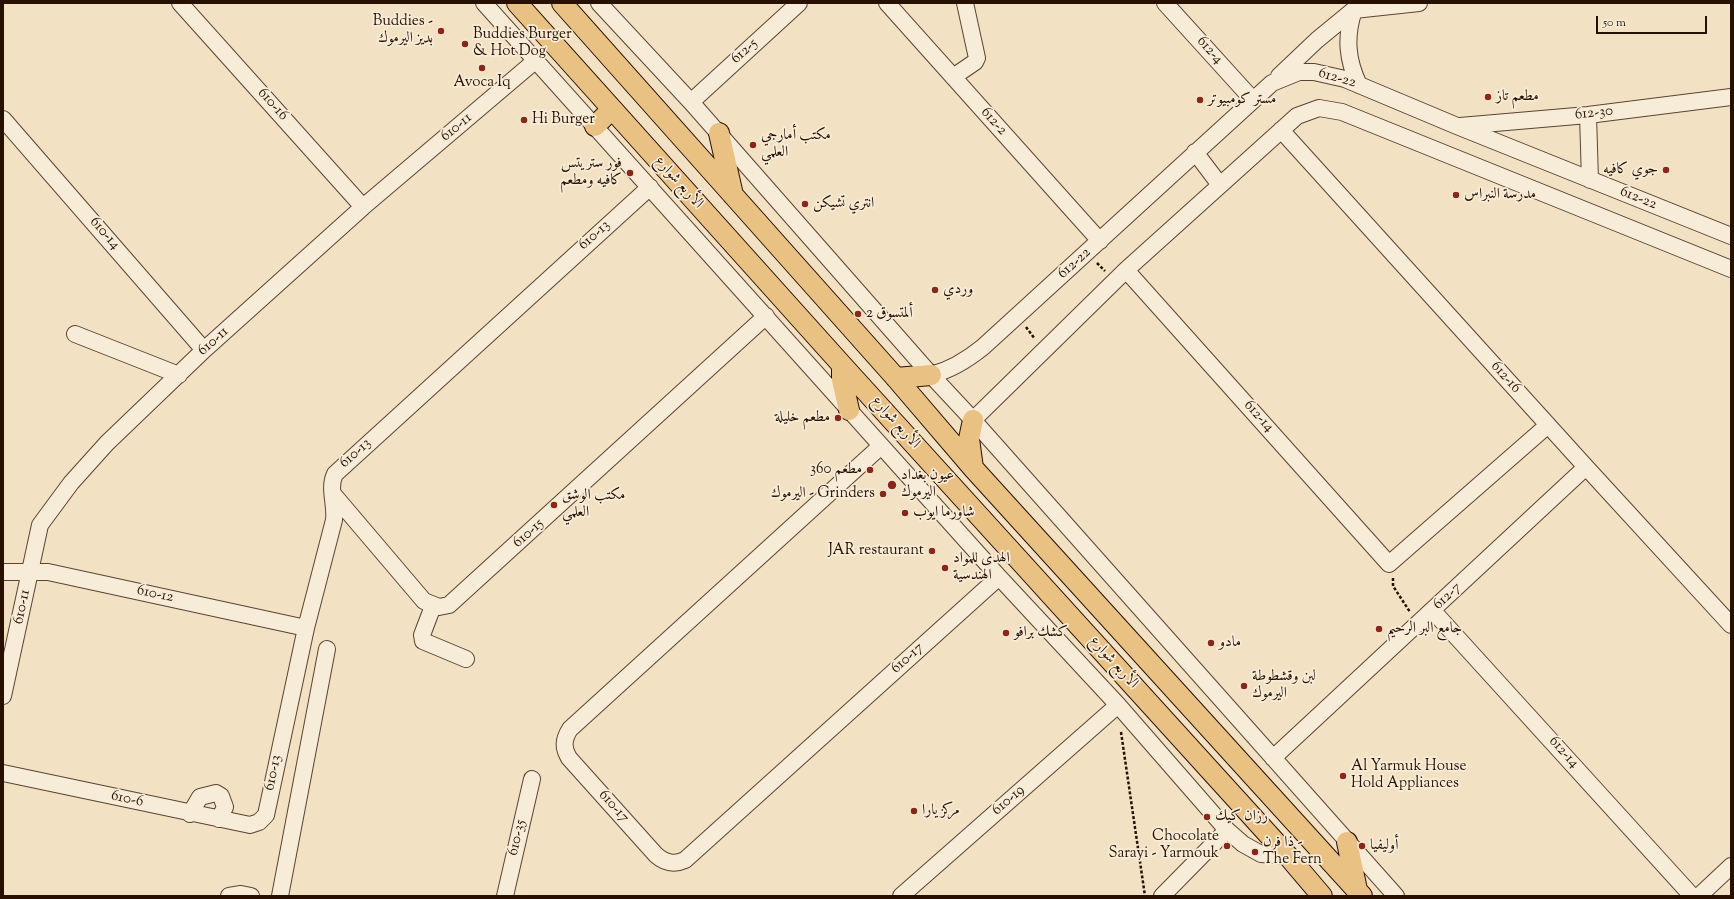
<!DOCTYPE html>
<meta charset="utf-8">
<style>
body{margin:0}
#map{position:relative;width:1734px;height:899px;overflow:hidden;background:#f2e2c3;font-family:"Sorts Mill Goudy",serif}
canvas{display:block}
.frame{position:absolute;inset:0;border:4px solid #281001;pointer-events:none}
.scale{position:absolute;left:1596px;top:16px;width:111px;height:18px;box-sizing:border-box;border:2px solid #281001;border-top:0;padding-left:5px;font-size:12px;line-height:14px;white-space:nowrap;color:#281001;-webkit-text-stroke:3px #f7ecd8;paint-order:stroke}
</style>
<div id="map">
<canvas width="1734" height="899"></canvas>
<div class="frame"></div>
<div class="scale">50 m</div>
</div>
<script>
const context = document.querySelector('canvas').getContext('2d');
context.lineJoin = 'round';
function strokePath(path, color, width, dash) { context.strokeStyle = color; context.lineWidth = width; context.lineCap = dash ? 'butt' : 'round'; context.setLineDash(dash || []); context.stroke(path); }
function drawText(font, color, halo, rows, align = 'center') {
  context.font = font + ' "Sorts Mill Goudy",Amiri,serif'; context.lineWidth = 3.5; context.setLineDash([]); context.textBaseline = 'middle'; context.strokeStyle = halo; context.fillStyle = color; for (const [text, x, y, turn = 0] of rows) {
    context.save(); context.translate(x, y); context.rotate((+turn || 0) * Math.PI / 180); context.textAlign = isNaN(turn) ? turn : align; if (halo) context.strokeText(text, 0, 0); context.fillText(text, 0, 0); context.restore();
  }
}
const minor = new Path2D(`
 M180,3L363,207
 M484,3L999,577L1118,705L1227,830L1243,844L1261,854L1288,856
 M599,3L691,102L931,375L973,420L1396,896
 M887,3L1100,241
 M1165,3L1253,100
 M1354,10C1345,37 1347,60 1359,85
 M1354,10L1419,3
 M1279,76L1317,40L1362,3
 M953,77L975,62L977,58L965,3
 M691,102L799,3
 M1588,115L1590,180
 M3,119L204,350
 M1460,126L1588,115L1731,97
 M1281,130L1586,467L1731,625
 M1195,152L1220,185
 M1126,270L1389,564L1548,425
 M75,334L179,375
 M931,375C951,370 967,360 983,347L1272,83L1299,72H1314L1345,79L1457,126L1731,236
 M973,420L1126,270L1297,116L1319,108L1342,112L1731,269
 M881,446L570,729C563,740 563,748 569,758L656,855C665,863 674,865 685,860L999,577
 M333,494L424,601L439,607L449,605L766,316
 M3,572H48L306,628
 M433,606L422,635L423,641L466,659
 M1433,611L1692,896
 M3,696L40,525L71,483L107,443L204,350L363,207L535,61
 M1273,758L1586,467
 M3,773L250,825L259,822L266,815L306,628L334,520C336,504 328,488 335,474L650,187
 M190,814L200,797L216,793L221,796L225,807L219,819
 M229,896L241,894L251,896
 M280,896L327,649
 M505,896L532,779
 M901,896L1118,705
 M1162,896L1227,830
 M1699,896L1731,866`);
const major = new Path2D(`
 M517,3L842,365L1288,856L1322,896
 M562,3L896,378L973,468L1362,896
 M595,126L612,109
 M719,133L733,195
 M842,365V380L849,410
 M896,378L931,375
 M973,420L969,439L973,468
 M1347,842L1357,890`);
strokePath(minor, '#5a4432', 18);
strokePath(major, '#281001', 22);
strokePath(new Path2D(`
 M1097,263L1105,271
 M1026,327L1035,339
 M1393,578V586L1410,612
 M1121,732L1145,896`), '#281001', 2.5, [3, 2]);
strokePath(minor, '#f7ecd8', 16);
strokePath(major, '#e9c182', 20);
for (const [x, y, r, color] of [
 [441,31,4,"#8f2418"],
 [465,44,4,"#8f2418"],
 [482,68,4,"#8f2418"],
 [1488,97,4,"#8f2418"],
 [1200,100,4,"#8f2418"],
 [524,120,4,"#8f2418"],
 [753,145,4,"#8f2418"],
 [1666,170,4,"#8f2418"],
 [630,173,4,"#8f2418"],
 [1456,195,4,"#8f2418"],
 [805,204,4,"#8f2418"],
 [935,290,4,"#8f2418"],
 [858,314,4,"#8f2418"],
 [838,418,4,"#8f2418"],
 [870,470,4,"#8f2418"],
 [892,485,5,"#8f2418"],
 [883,494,4,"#8f2418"],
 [554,505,4,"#8f2418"],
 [905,513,4,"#8f2418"],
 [932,551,4,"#8f2418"],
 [945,568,4,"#8f2418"],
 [1379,629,4,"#8f2418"],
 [1006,633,4,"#8f2418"],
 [1211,643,4,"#8f2418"],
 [1244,686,4,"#8f2418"],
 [1343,776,4,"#8f2418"],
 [914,811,4,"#8f2418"],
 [1207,817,4,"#8f2418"],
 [1227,846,4,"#8f2418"],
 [1362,846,4,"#8f2418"],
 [1255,852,4,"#8f2418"]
]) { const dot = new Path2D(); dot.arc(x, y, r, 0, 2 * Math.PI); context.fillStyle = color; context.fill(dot); strokePath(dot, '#f7ecd8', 1.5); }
drawText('15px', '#281001', '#f7ecd8', [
 ["Buddies -",433,22,"right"],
 ["بديز اليرموك",433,39,"right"],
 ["Buddies Burger",473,35],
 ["& Hot Dog",473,52],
 ["Avoca Iq",482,83,"center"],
 ["مطعم تاز",1496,97],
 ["مستر كومبيوتر",1208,100],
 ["Hi Burger",532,120],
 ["مكتب أمارجي",761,136],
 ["العلمي",761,153],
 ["فور ستريتس",622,164,"right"],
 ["كافيه ومطعم",622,181,"right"],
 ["جوي كافيه",1658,170,"right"],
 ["مدرسة النبراس",1464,195],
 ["انتري تشيكن",813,204],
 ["وردي",943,290],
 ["ألمتسوق 2",866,314],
 ["مطعم خليلة",830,418,"right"],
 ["مطعم 360",862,470,"right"],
 ["عيون بغداد",901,476],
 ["اليرموك",901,493],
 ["اليرموك - Grinders",875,494,"right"],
 ["مكتب الوشق",562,496],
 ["العلمي",562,513],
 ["شاورما ايوب",913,513],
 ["JAR restaurant",924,551,"right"],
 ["الهدى للمواد",953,559],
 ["الهندسية",953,576],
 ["جامع البر الرحيم",1387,629],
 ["كشك برافو",1014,633],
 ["مادو",1219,643],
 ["لبن وقشطوطة",1252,677],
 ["اليرموك",1252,694],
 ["Al Yarmuk House",1351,767],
 ["Hold Appliances",1351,784],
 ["مركز يارا",922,811],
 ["رزان كيك",1215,817],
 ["Chocolate",1219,837,"right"],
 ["Sarayi - Yarmouk",1219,854,"right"],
 ["ذا فرن -",1263,843],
 ["The Fern",1263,860],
 ["أوليفيا",1370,846]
], 'left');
drawText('15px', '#281001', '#f7ecd8', [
 ["612-4",1209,51,48],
 ["612-5",745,52,-42],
 ["612-22",1337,79,16],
 ["610-16",272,105,48],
 ["612-30",1594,114,-6],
 ["612-2",993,122,48],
 ["610-11",457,128,-40],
 ["الأربع شوارع",678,183,48],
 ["612-22",1638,199,22],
 ["610-14",104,234,49],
 ["610-13",595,236,-42],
 ["612-22",1075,264,-42],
 ["610-11",214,342,-42],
 ["612-16",1505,378,48],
 ["612-14",1258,417,48],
 ["الأربع شوارع",895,423,48],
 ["610-13",356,454,-42],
 ["610-15",529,534,-42],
 ["610-12",155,595,12],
 ["612-7",1448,597,-43],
 ["610-11",23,607,-78],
 ["610-17",908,659,-42],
 ["الأربع شوارع",1113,663,48],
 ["612-14",1563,753,48],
 ["610-13",274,773,-78],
 ["610-6",127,800,12],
 ["610-19",1009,801,-41],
 ["610-17",613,807,48],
 ["610-35",518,838,-77]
]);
</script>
